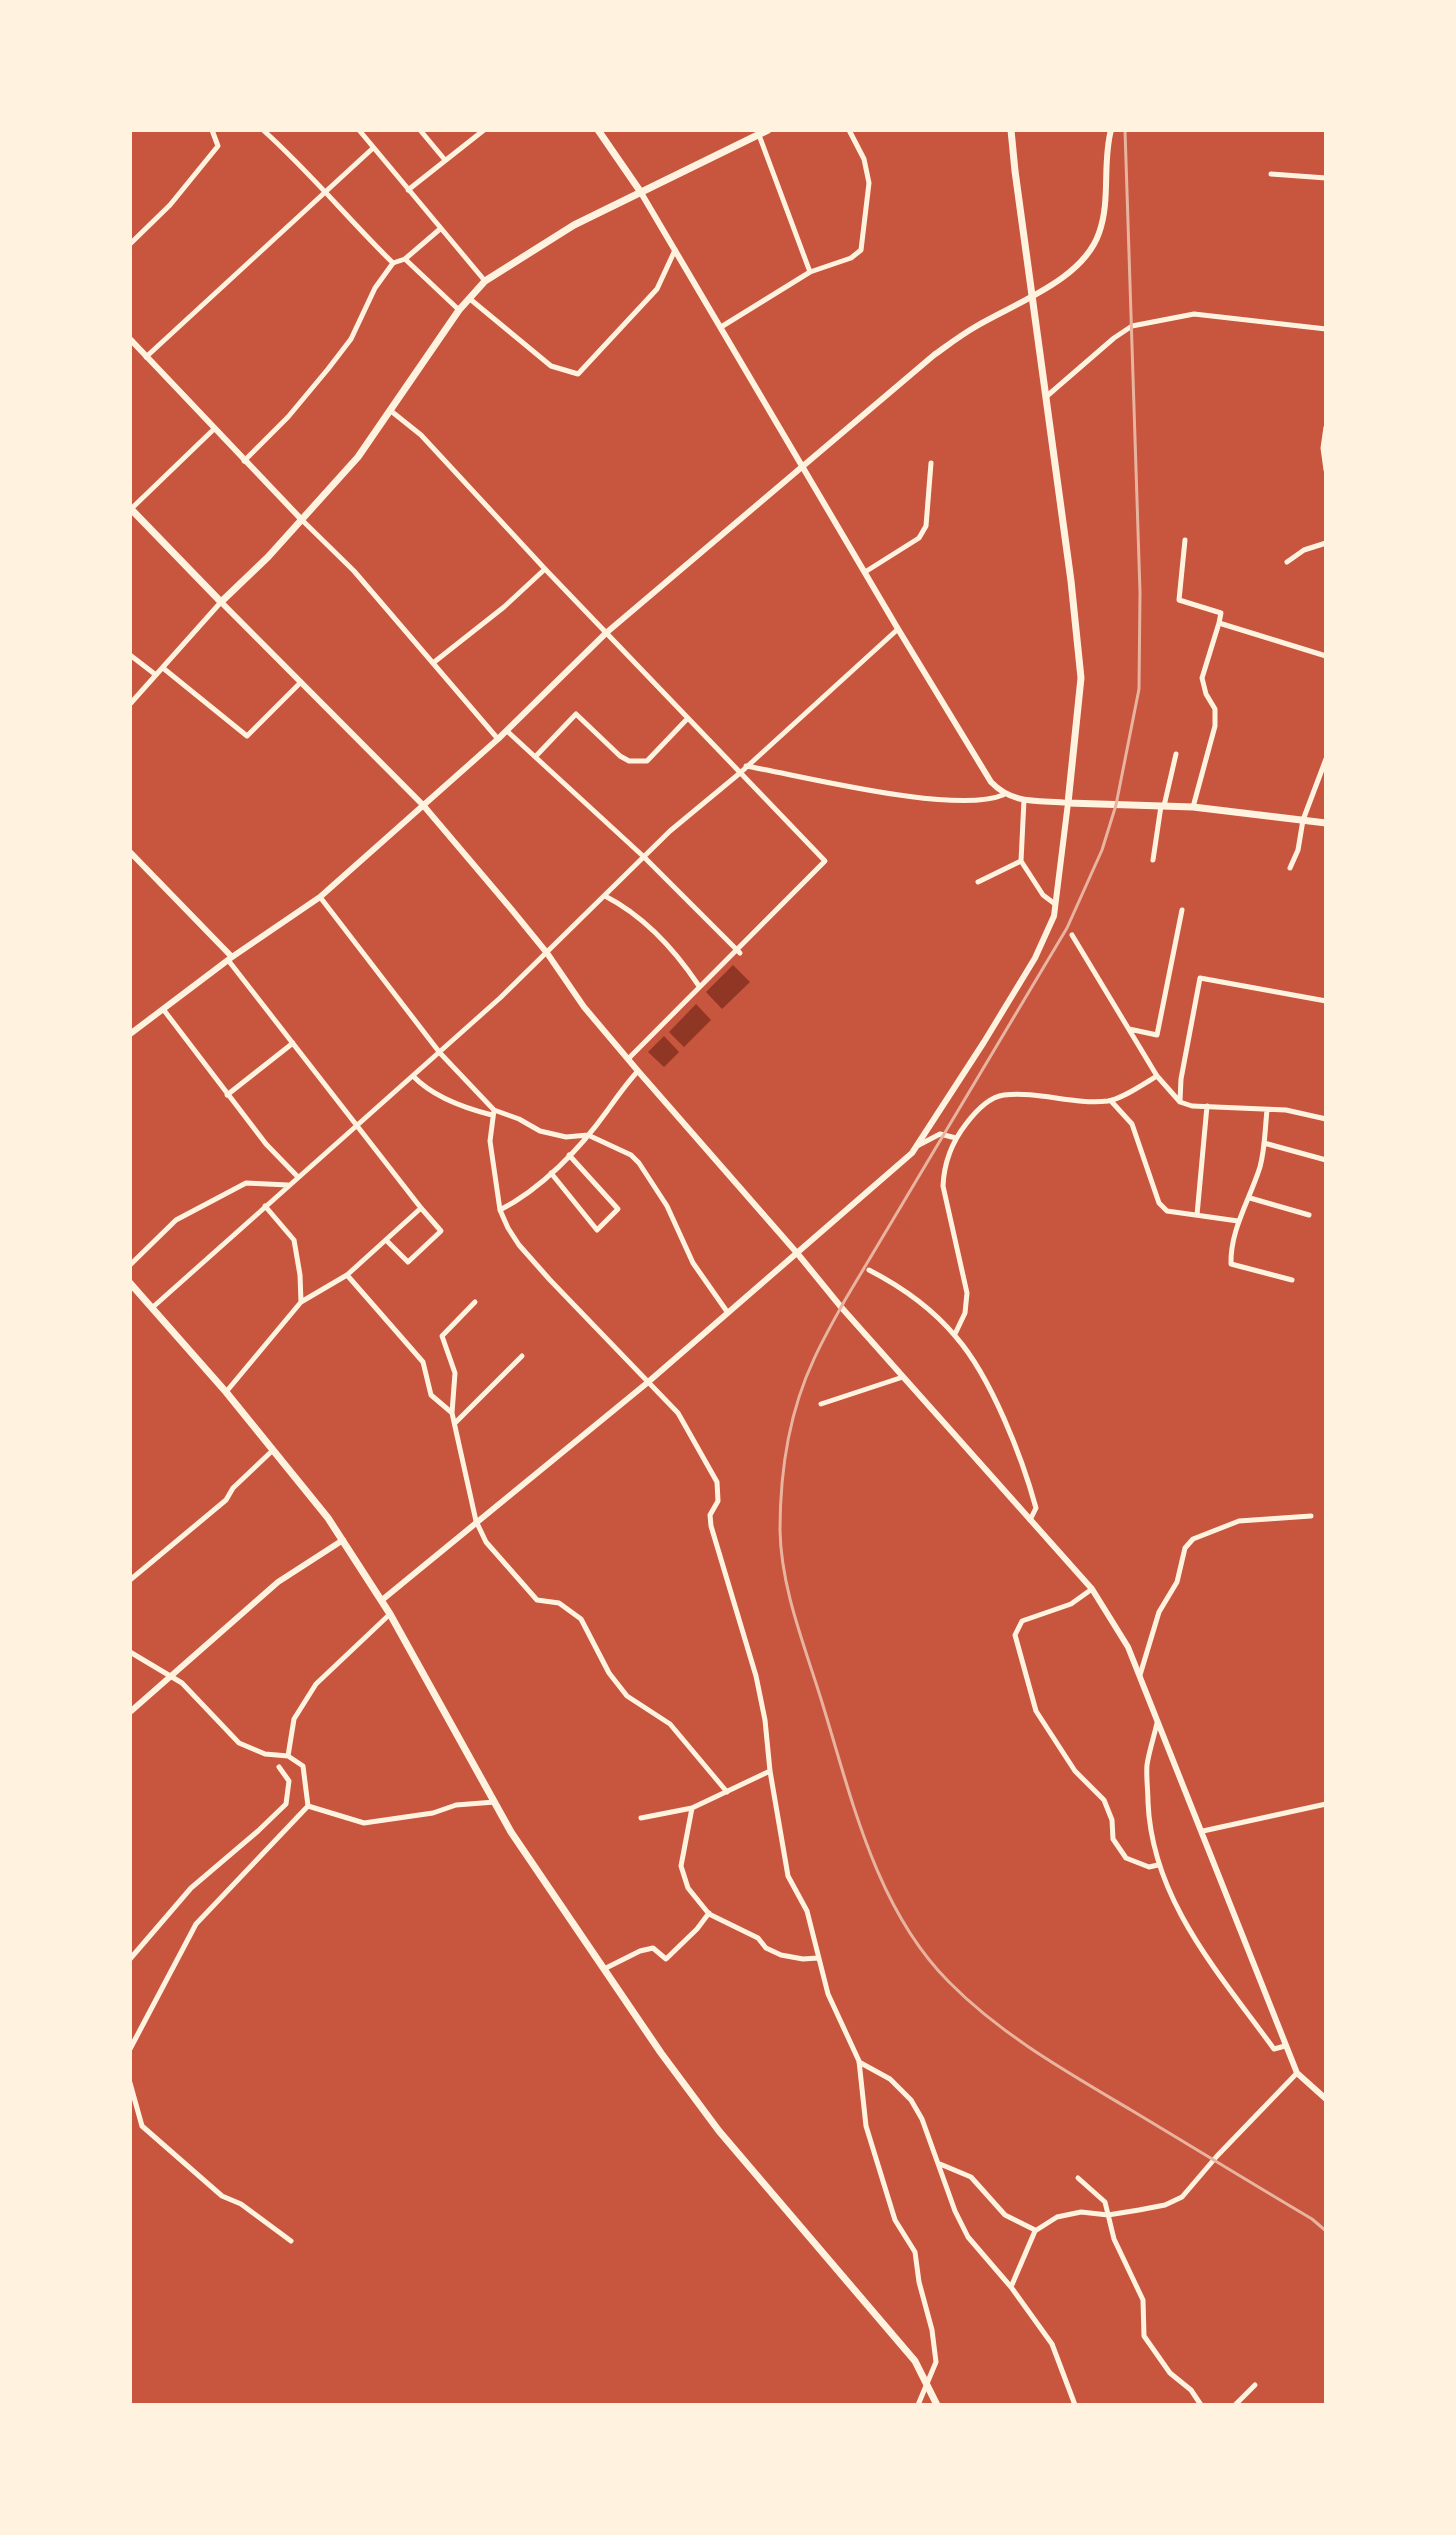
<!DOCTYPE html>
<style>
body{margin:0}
#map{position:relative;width:1456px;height:2535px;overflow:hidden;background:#c8553d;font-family:"Open Sans",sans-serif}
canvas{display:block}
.frame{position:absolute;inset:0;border:132px solid #fff3e0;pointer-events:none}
</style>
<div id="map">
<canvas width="1456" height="2535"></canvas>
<div class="frame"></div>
</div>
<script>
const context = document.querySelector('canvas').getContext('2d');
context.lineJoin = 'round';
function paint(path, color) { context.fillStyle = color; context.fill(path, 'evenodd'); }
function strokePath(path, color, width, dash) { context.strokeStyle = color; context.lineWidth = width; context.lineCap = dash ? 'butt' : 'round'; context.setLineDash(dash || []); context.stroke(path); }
paint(new Path2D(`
 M733,965L750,982L722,1009L706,992Z
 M696,1004L711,1020L684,1047L669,1032Z
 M664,1036L679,1052L664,1067L648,1052Z`), '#8f3625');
strokePath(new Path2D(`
 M263,130C309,171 349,220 393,263L405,259L459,310
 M359,130L485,281
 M420,130L445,160
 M759,135L810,272
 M1271,174L1326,178
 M408,190L484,130
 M130,244L170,205L218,146L212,130
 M405,259L440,229
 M470,299L551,366L578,374L657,289L675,250
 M721,327L810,272L851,258L861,250L869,183L864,159L849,130
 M146,357L372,149
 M1047,396L1114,338L1132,326L1194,314L1326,329
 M391,411L421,435L545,569L825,861L628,1059
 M1326,427L1323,448L1326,470
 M244,461L288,417L328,369L351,339L375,288L393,263
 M131,509L214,429
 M302,520L354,571L498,739
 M1185,540L1179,600L1221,613L1219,623L1326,656
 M1287,562L1304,550L1326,543
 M865,572L919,538L926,526L931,463
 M130,655L156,675
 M433,663L504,607L545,569
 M163,668L247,736L301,682
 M130,704L221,602
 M507,731L644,857L740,953
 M536,756L576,714L620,756L629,761H647L688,718
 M746,766C803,776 955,815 1003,795
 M1164,806L1176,754
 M1193,807L1215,726V709L1206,694L1202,678L1219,623
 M1153,860L1161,806
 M1021,861L1024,800
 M1290,868L1298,850L1303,820L1326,759
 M978,882L1021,861L1043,895L1055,904
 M605,896C644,916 675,950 699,986
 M320,897L440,1053L494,1110L490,1141L500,1210L508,1228L519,1245L550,1280L678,1413L717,1482L718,1501L710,1515L711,1526L756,1676L765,1720L770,1771L788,1876L807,1911L828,1994L859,2061L866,2126L895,2220L915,2252L919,2282L932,2330L936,2362L918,2405
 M1072,935L1157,1076L1180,1102L1192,1106L1286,1110L1326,1119
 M228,960L421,1208L347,1275L301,1302
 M163,1009L266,1144L298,1177
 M1129,1029L1157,1035L1182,910
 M413,1076C433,1097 464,1108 492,1115
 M227,1095L293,1043
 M1111,1101L1132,1124L1159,1203L1167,1211L1238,1221
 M1180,1101L1181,1079L1200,978L1326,1001
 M494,1110L519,1119L540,1131L566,1137L588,1135L631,1155L639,1163L667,1206L693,1263L728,1313
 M1267,1110C1265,1129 1265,1149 1260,1167C1250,1199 1230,1230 1231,1264L1292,1280
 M1264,1143L1326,1160
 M917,1146L940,1134L956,1138
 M551,1173L597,1230L618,1209L569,1155
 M1250,1198L1309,1215
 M500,1210C541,1189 580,1149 607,1111C617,1097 626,1084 638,1071
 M1197,1215L1207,1106
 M386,1240L408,1262L441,1231L421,1208
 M130,1265L176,1220L246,1183L288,1185
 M869,1270C902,1287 932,1308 956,1337C991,1377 1022,1457 1036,1508L1030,1520
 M347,1275L423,1362L431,1395L451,1412
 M475,1302L442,1336L455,1373L452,1413L476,1521L486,1542L537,1600L559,1603L581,1619L609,1673L627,1696L670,1724L727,1792
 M153,1307L500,998L670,831L740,773L898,629
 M955,1334L965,1313L967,1293L943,1186C944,1163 952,1142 966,1124C975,1112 989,1097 1004,1095C1039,1091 1073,1105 1108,1101C1124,1098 1143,1084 1157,1076
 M226,1392L301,1302L300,1275L294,1240L265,1206
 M821,1404L903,1377
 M455,1423L522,1356
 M130,1580L226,1500L233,1488L273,1450
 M1092,1589L1071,1604L1022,1621L1015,1635L1036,1711L1075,1771L1104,1800L1112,1820L1113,1839L1126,1858L1149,1867L1158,1865
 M130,1652L182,1683L239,1743L265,1754L288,1756L303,1766L308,1806L364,1823L433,1813L456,1805L495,1802
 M1140,1675L1159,1612L1177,1582L1185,1548L1193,1539L1239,1521L1311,1516
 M1157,1723C1154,1737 1149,1751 1147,1765C1146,1776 1148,1790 1148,1802C1152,1900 1219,1973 1274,2049L1285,2046
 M288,1756L294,1719L316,1684L390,1614
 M692,1808L681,1866L688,1888L709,1914L758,1938L766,1948L781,1955L803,1959L818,1958
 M641,1818L692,1808L770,1771
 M1203,1831L1326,1804
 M130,1959L191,1888L258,1831L286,1804L289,1781L279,1767
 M604,1969L640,1951L653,1948L666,1959L697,1929L709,1913
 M130,2049L196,1924L308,1806
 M859,2062L890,2079L911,2100L922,2119L955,2211L968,2237L1011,2287L1052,2344L1075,2405
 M130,2083L142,2126L222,2196L241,2204L291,2241
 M940,2164L971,2177L1005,2215L1035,2230
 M1078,2178L1105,2202L1114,2239L1143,2300L1144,2336L1170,2373L1191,2390L1201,2405
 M1011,2287L1035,2231L1057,2217L1081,2212L1108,2215L1139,2210L1165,2205L1182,2197L1217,2156L1297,2073
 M1235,2405L1255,2385`), '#fff3e0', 5);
strokePath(new Path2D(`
 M130,339L301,519
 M221,602L423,805L512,910L547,953L584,1007L638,1071L797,1253L841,1307L1092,1589L1128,1647L1297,2073L1326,2099
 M130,852L232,957
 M130,1034L232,957L320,897L498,739L606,633L934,355C948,345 961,335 975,327C1015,303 1083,280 1099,233C1111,200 1102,163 1111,130
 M382,1600L647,1383L912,1153L984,1042L1035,958L1054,916L1068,803C1039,800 1013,805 991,782L898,629L640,191
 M130,1712L278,1582L343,1540`), '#fff3e0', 6);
strokePath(new Path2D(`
 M598,130L640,191
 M130,508L221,602L268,557L358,457L459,310L485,281L574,225L768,130`), '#fff3e0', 7);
strokePath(new Path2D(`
 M1011,130L1015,171L1071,581L1081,678L1068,803L1193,807L1326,823
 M130,1283L226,1392L328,1518L390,1614L511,1832L661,2053L719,2131L915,2361L937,2405`), '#fff3e0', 7);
strokePath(new Path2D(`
 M1125,130L1140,592L1139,689L1116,805L1102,850L1067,928L845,1300C834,1320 823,1339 814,1359C789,1412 780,1472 780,1530C781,1588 804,1644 821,1699C851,1795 875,1908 949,1982C1001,2035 1067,2072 1131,2110C1191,2146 1251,2183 1312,2219L1326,2231`), '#e9b49f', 3);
</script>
